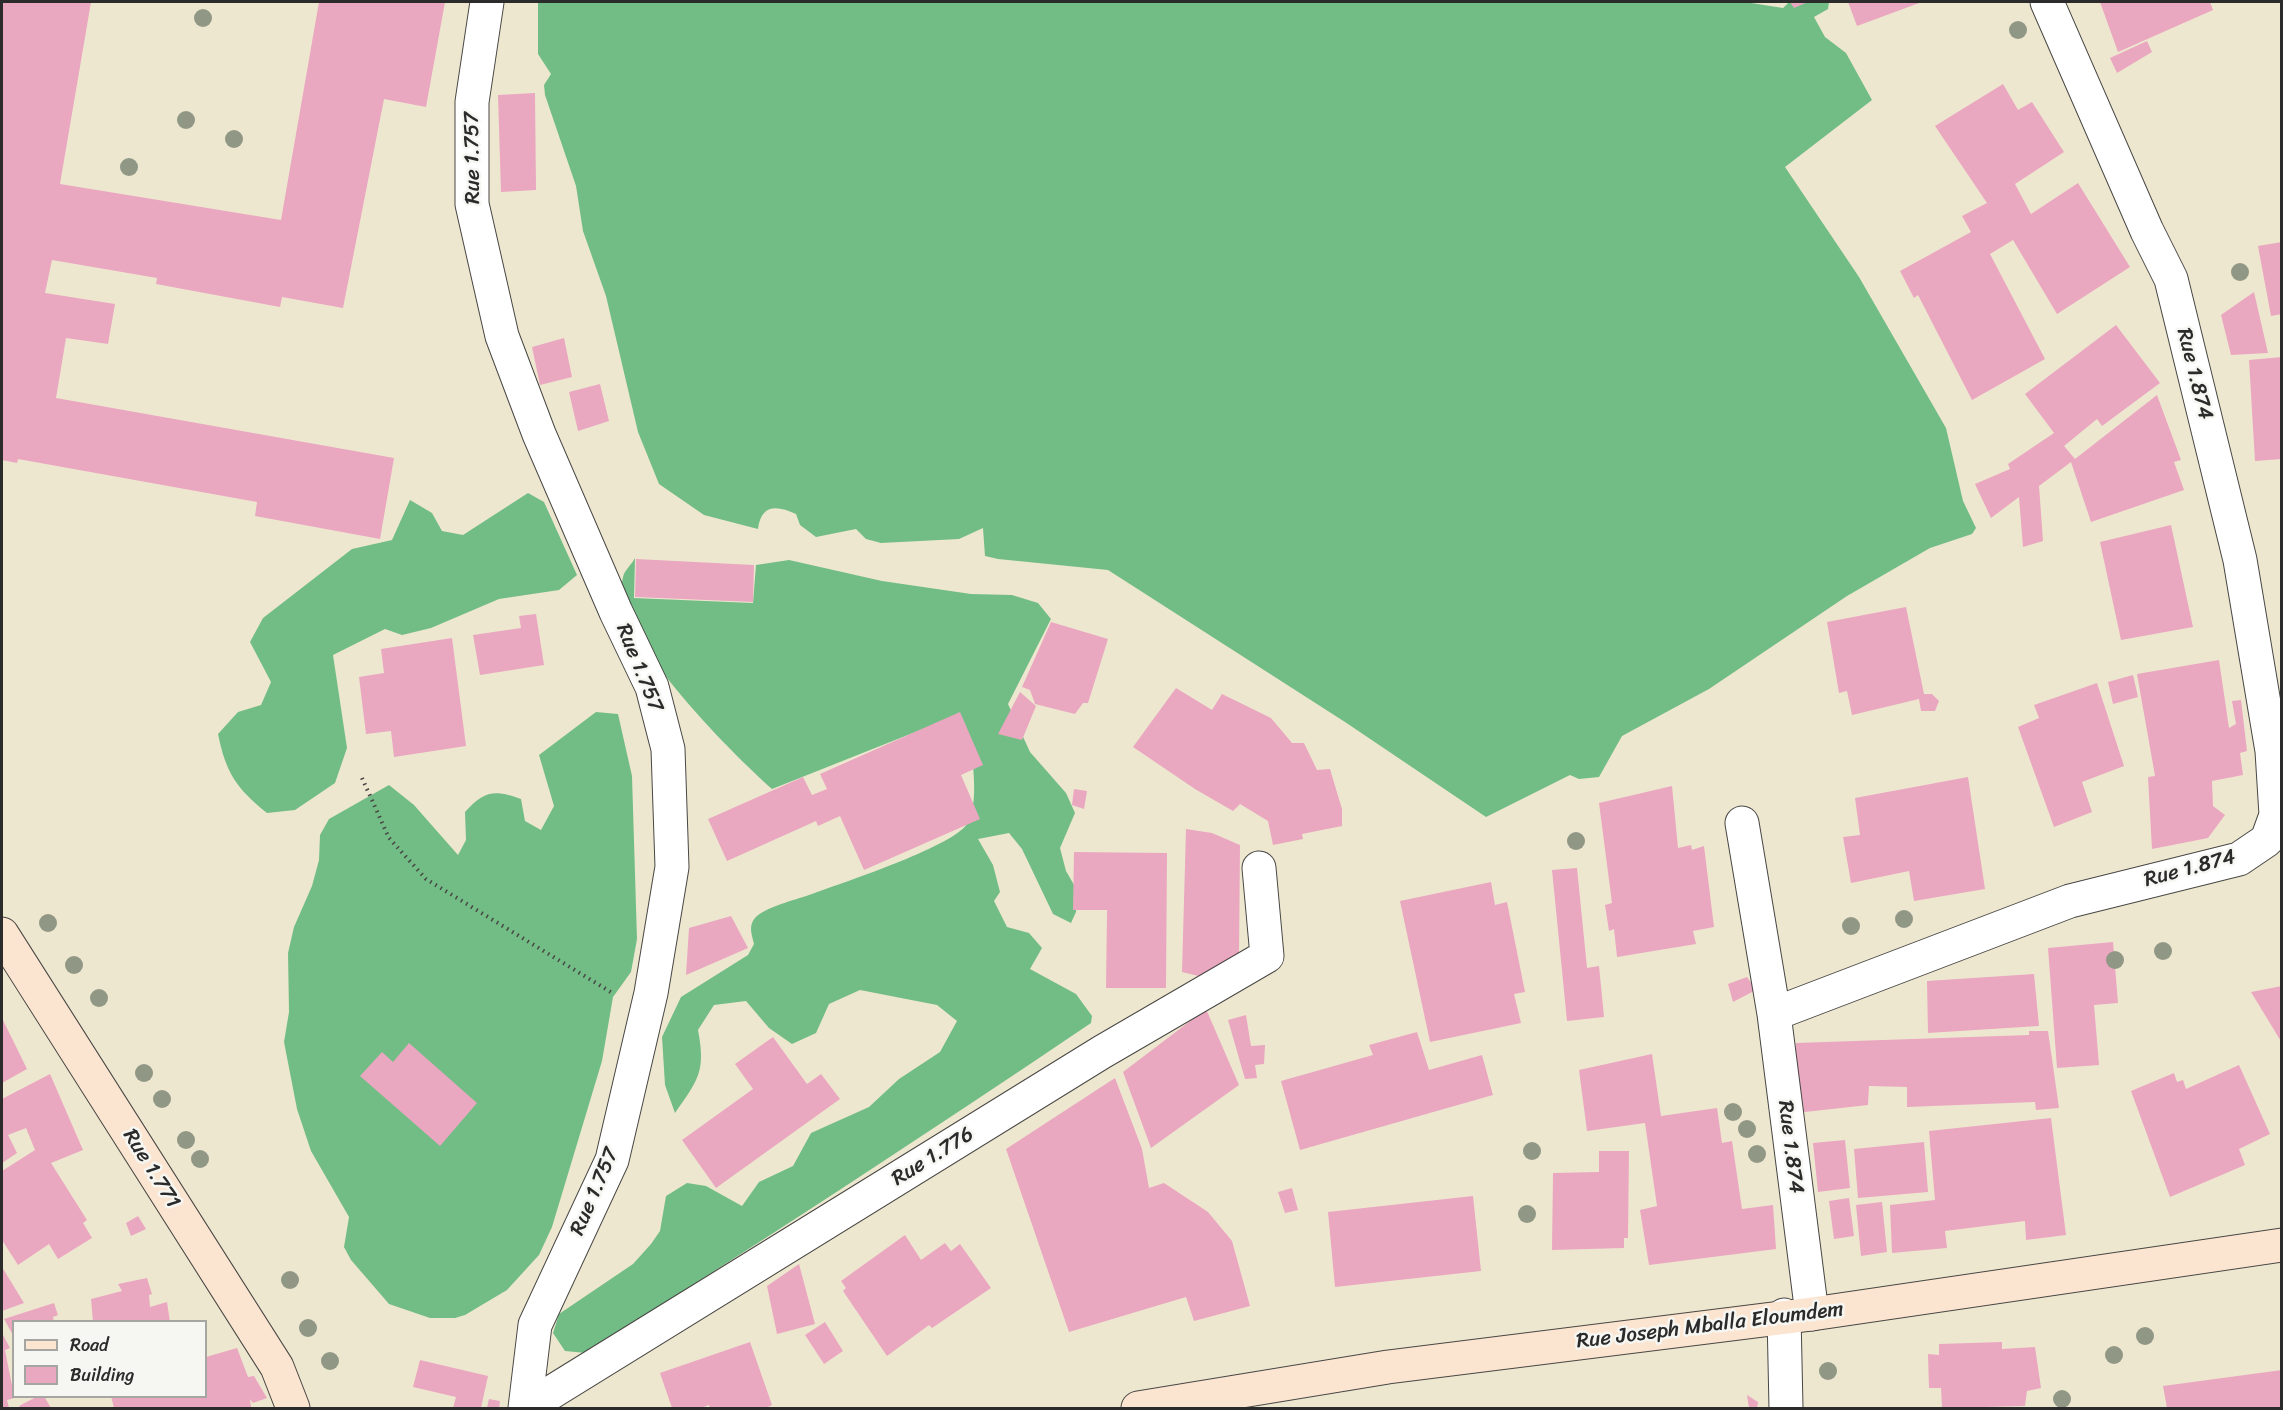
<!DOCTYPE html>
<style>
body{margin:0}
#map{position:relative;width:2283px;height:1410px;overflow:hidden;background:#eee7d0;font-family:Sriracha,sans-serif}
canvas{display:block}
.frame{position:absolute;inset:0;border:3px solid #2b2b2b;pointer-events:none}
.legend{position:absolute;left:12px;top:1320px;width:195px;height:78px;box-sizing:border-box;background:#f6f6f2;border:2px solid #a5a5a2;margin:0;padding:8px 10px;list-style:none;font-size:18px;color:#2b2b2b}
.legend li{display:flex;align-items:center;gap:12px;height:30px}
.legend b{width:30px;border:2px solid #a5a5a2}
</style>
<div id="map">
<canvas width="2283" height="1410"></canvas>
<div class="frame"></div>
<ul class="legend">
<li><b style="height:8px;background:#fce5d0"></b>Road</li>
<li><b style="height:16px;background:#eaa7c0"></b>Building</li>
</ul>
</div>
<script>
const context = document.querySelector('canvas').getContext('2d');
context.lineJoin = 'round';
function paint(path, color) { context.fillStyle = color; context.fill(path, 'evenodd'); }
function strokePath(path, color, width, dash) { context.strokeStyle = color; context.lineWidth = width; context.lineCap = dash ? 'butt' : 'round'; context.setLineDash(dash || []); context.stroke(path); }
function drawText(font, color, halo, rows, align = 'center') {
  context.font = font + ' Sriracha,sans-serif'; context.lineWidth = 5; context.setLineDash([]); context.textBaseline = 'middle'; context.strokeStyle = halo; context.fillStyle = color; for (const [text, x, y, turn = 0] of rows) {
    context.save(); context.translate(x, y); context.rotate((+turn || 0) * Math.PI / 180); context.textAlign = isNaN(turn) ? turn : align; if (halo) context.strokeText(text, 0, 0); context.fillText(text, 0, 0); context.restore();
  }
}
paint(new Path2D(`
 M538,2H1745L1783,8L1789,2H1829L1828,9L1814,17L1825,37L1846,53L1872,100L1785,167L1859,277L1946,428L1963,501L1976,528L1972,534L1930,548L1847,596L1709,689L1622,736L1599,777L1579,779L1570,775L1486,817L1345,722L1108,570L998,559L985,556L983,528L959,539L881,543L866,539L856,529L816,537L800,525L796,514C777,505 761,504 758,529L704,515L659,484L638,432L606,296L583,231L576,186L545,95L544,85L551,74L538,54Z
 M528,493L544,502L577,575L559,590L499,599L431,628L402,635L385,629L333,655L347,748L335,783L295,810L267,813C236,788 226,773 218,734L238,712L261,705L271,682L250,642L263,618L352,549L392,540L410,500L432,513L442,531L463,535Z
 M635,558L634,598L753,603L756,565L789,560L882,581L971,594L1012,595L1038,603L1051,619L1008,704L1030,752L1066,793L1075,813L1060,848L1066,871L1077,890L1076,912L1071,923L1053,914L1022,849L1009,833L978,839L993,865L1000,892L994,901L1007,927L1029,933L1042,948L1030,969L1076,994L1092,1016L1091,1023C924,1136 756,1245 586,1353L565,1351L553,1333L559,1314L633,1264L651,1244L660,1231L666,1196L687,1183L706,1186L742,1206L759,1182L793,1166L811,1133L869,1107L899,1079L940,1052L957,1021L937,1005L860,990L829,1004L816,1033L792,1044L769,1028L746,1001L714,1005L698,1030C706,1072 698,1080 675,1113L665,1085L662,1037L681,997L748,955L754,944C752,935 748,926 755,918C765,907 795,900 809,895C839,884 952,847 967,824C980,803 972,757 969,734L933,725L772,789C733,754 608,632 623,577C624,571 632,564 635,558Z
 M596,712L618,714L632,776L637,939L631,972L613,997L602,1061L552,1227L539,1255L507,1290L465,1315L455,1318H430L389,1304L351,1260L344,1247L349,1217L311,1151L297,1109L284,1042L289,1012L288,953L294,927L312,886L319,860L320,835L329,819L389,785L414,805L458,855L466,840L465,812C484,791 494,789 521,799L525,821L541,830L554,806L539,755Z`), '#72bd85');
paint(new Path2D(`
 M2,2H91L60,184L281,220L319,2H445L426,107L384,99L343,308L282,297L280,307L156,284L157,278L52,260L45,293L115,304L108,344L66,338L56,398L394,458L380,539L255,516L257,502L18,459L17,463L2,460Z
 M1790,2H1808L1794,8Z
 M1848,2H1922L1857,26Z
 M2100,2H2210L2213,10L2118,52Z
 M2147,41L2152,52L2117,73L2110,58Z
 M2003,84L2018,110L2032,102L2064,152L2015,184L2031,214L2078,183L2130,267L2057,314L2013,240L1990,254L2045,359L1972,400L1918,295L1914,298L1900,271L1971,232L1962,216L1987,203L1935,126Z
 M535,93L536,190L501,192L498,95Z
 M2282,242V314L2271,316L2258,246Z
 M2254,292L2268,353L2231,355L2221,315Z
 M2116,325L2160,383L2102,426L2097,419L2064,446L2075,459L2157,395L2181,460L2174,462L2184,490L2091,522L2071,462L2039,486L2043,541L2023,547L2019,497L1991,518L1975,484L2010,469L2008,464L2054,433L2025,394Z
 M564,338L572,377L540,385L532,347Z
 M2282,357V459L2255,461L2249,360Z
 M600,384L609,421L578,431L569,392Z
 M2171,525L2193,627L2121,640L2100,542Z
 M636,559L754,565L753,602L635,597Z
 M1906,607L1924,694H1932L1939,701L1935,711H1921L1919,699L1852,715L1847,691L1839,693L1827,622Z
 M536,614L544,665L480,675L473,635L521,628L519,616Z
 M1051,622L1108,639L1088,703H1083L1075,714L1035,704L1030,690L1022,687Z
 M452,638L466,746L394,757L391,731L366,734L359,677L384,673L381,649Z
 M2219,660L2229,728L2236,724L2232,701L2241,700L2247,751L2240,753L2243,775L2212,781L2213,806L2225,815L2208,838L2152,849L2148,777L2155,776L2137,674Z
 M2133,675L2138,697L2113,704L2108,682Z
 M2097,683L2124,766L2082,782L2092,812L2054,827L2018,727L2039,718L2034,705Z
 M1176,688L1212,710L1222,694L1271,718L1292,743H1304L1317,770L1330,769L1342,809V826L1302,834L1303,839L1273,845L1268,821L1240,804L1233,811L1195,789L1133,747Z
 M1020,692L1036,706L1022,740L998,734Z
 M960,712L983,765L961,775L980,819L864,870L840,816L818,826L816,821L727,861L708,819L803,777L812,795L827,789L820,774Z
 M1968,777L1985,889L1914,901L1909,871L1851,883L1843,837L1860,835L1855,798Z
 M1672,786L1678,848L1691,845L1692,850L1704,846L1714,927L1693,931L1696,944L1617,957L1614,929L1609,931L1605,905L1612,903L1599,803Z
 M1074,789L1087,791L1084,809L1072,805Z
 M1186,829L1212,833L1240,845L1239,956L1207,978L1182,972Z
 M1074,852L1167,853L1166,988H1106L1107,910H1073Z
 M1577,868L1587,968L1599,966L1604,1017L1567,1021L1552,870Z
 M1491,882L1495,905L1507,902L1525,992L1514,994L1521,1023L1430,1042L1400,901Z
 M731,916L748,948L686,975L689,928Z
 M2113,942L2118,1003L2094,1005L2099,1065L2057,1068L2048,948Z
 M2034,974L2039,1026L1928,1033L1927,981Z
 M1747,977L1756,990L1733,1002L1728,984Z
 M2282,986V1043L2251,992Z
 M1206,1009L1239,1085L1151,1148L1123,1072Z
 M1246,1015L1251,1046L1265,1045L1264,1064L1255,1065L1257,1078L1245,1079L1228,1020Z
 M2,1018L27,1069L2,1083Z
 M2029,1031H2048L2059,1108L2036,1110L2035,1102L1907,1107V1087L1869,1086L1868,1105L1796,1113V1043L2029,1035Z
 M1417,1032L1429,1070L1482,1055L1493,1095L1300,1150L1281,1081L1373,1055L1369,1045Z
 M773,1037L807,1084L821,1074L840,1099L716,1188L682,1140L753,1089L735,1064Z
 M409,1043L477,1103L440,1146L360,1076L382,1052L393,1062Z
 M1652,1054L1661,1116L1717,1108L1722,1143L1732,1141L1742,1209L1773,1205L1776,1249L1649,1265L1640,1210L1657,1206L1645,1123L1587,1131L1579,1070Z
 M2239,1065L2270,1134L2239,1149L2245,1165L2170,1197L2131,1091L2174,1073L2177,1082L2183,1080L2186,1089Z
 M50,1074L83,1150L51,1163L87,1220L83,1223L92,1238L58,1259L49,1244L18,1265L2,1240V1171L35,1150L26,1128L8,1135L17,1153L2,1163V1099Z
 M1115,1078L1142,1149L1149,1188L1164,1183L1208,1212L1232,1241L1250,1306L1194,1321L1186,1297L1069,1332L1006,1149Z
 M2051,1118L2066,1235L2026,1240L2025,1221L1945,1231L1947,1248L1892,1253L1890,1205L1935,1200L1929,1131Z
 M1845,1140L1850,1188L1818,1192L1813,1143Z
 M1924,1142L1928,1192L1858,1198L1854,1149Z
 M1599,1151H1629L1628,1238H1624V1248L1552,1250L1553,1173L1599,1172Z
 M1292,1188L1298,1210L1285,1213L1278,1192Z
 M1473,1196L1481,1271L1335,1287L1328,1212Z
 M1849,1198L1854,1236L1834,1239L1829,1201Z
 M1882,1202L1887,1252L1861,1256L1856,1205Z
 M138,1216L146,1229L131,1236L126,1223Z
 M905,1235L921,1260L945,1243L951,1251L960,1244L991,1288L932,1328L929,1325L887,1356L843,1291L846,1288L841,1281Z
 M799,1264L815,1324L777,1334L767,1286Z
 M2,1267L24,1303L2,1311Z
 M147,1278L152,1294L149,1295L150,1307L167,1302L170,1322H93L91,1299L122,1291L118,1284Z
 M54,1303L58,1315L53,1317L54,1322H14V1337L4,1319Z
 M825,1322L843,1351L824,1364L805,1335Z
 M2,1333L10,1348L5,1350L14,1396L18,1397L7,1400L9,1408H2Z
 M750,1342L772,1405L766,1408H710L709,1405L701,1408H672L660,1373Z
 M2002,1342V1349L2035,1347L2041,1388L2027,1391L2025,1406L1942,1408L1941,1388H1929L1928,1354L1939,1355V1344Z
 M237,1348L248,1377L254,1376L267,1398L253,1403L250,1399L251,1407L114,1408L111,1396H206V1357Z
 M420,1360L488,1376L481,1408H453L456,1397L413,1387Z
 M2282,1370V1408H2167L2163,1386Z
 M1747,1395L1758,1402L1757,1408H1749Z
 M38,1396H44L51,1408H21L19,1406Z
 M489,1399L500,1401L499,1408H487Z`), '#eaa7c0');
const street = new Path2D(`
 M487,2L472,102V204L502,336L539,434L616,612L652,687L668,749L672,867L651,993L612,1160L535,1325L525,1408
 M1742,823L1774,1014
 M1812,1314L1774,1014L2070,901L2239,859L2267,840L2276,815L2272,751L2240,560L2171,279L2147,231L2047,2
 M1784,1315L1786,1408
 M526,1408L1102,1052L1267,956L1259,868`);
const secondary = new Path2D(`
 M2,934L277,1367L293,1408
 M1138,1408L1388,1367L1812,1314L2282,1245`);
strokePath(street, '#484744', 35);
strokePath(secondary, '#484744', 35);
strokePath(new Path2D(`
 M362,778L389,838L426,879L614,994`), '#484744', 4, [1.5, 4.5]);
strokePath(street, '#fff', 33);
strokePath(secondary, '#fce5d0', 33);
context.fillStyle = '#909885';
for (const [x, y] of [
 [203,18],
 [2018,30],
 [186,120],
 [234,139],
 [129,167],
 [2240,272],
 [1576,841],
 [1904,919],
 [48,923],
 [1851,926],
 [2163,951],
 [2115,960],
 [74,965],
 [99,998],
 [144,1073],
 [162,1099],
 [1733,1112],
 [1747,1129],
 [186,1140],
 [1532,1151],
 [1757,1154],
 [200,1159],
 [1527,1214],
 [290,1280],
 [308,1328],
 [2145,1336],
 [2114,1355],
 [330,1361],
 [1828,1371],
 [2062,1399]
]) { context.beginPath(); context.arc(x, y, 9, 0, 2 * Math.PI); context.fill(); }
drawText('21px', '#2b2b2b', '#f6f6f2', [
 ["Rue 1.757",473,158,-91],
 ["Rue 1.874",2194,374,76],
 ["Rue 1.757",639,668,68],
 ["Rue 1.874",2190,869,-15],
 ["Rue 1.874",1790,1147,83],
 ["Rue 1.776",933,1157,-32],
 ["Rue 1.771",151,1169,58],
 ["Rue 1.757",595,1192,-67],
 ["Rue Joseph Mballa Eloumdem",1710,1326,-7]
]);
</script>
